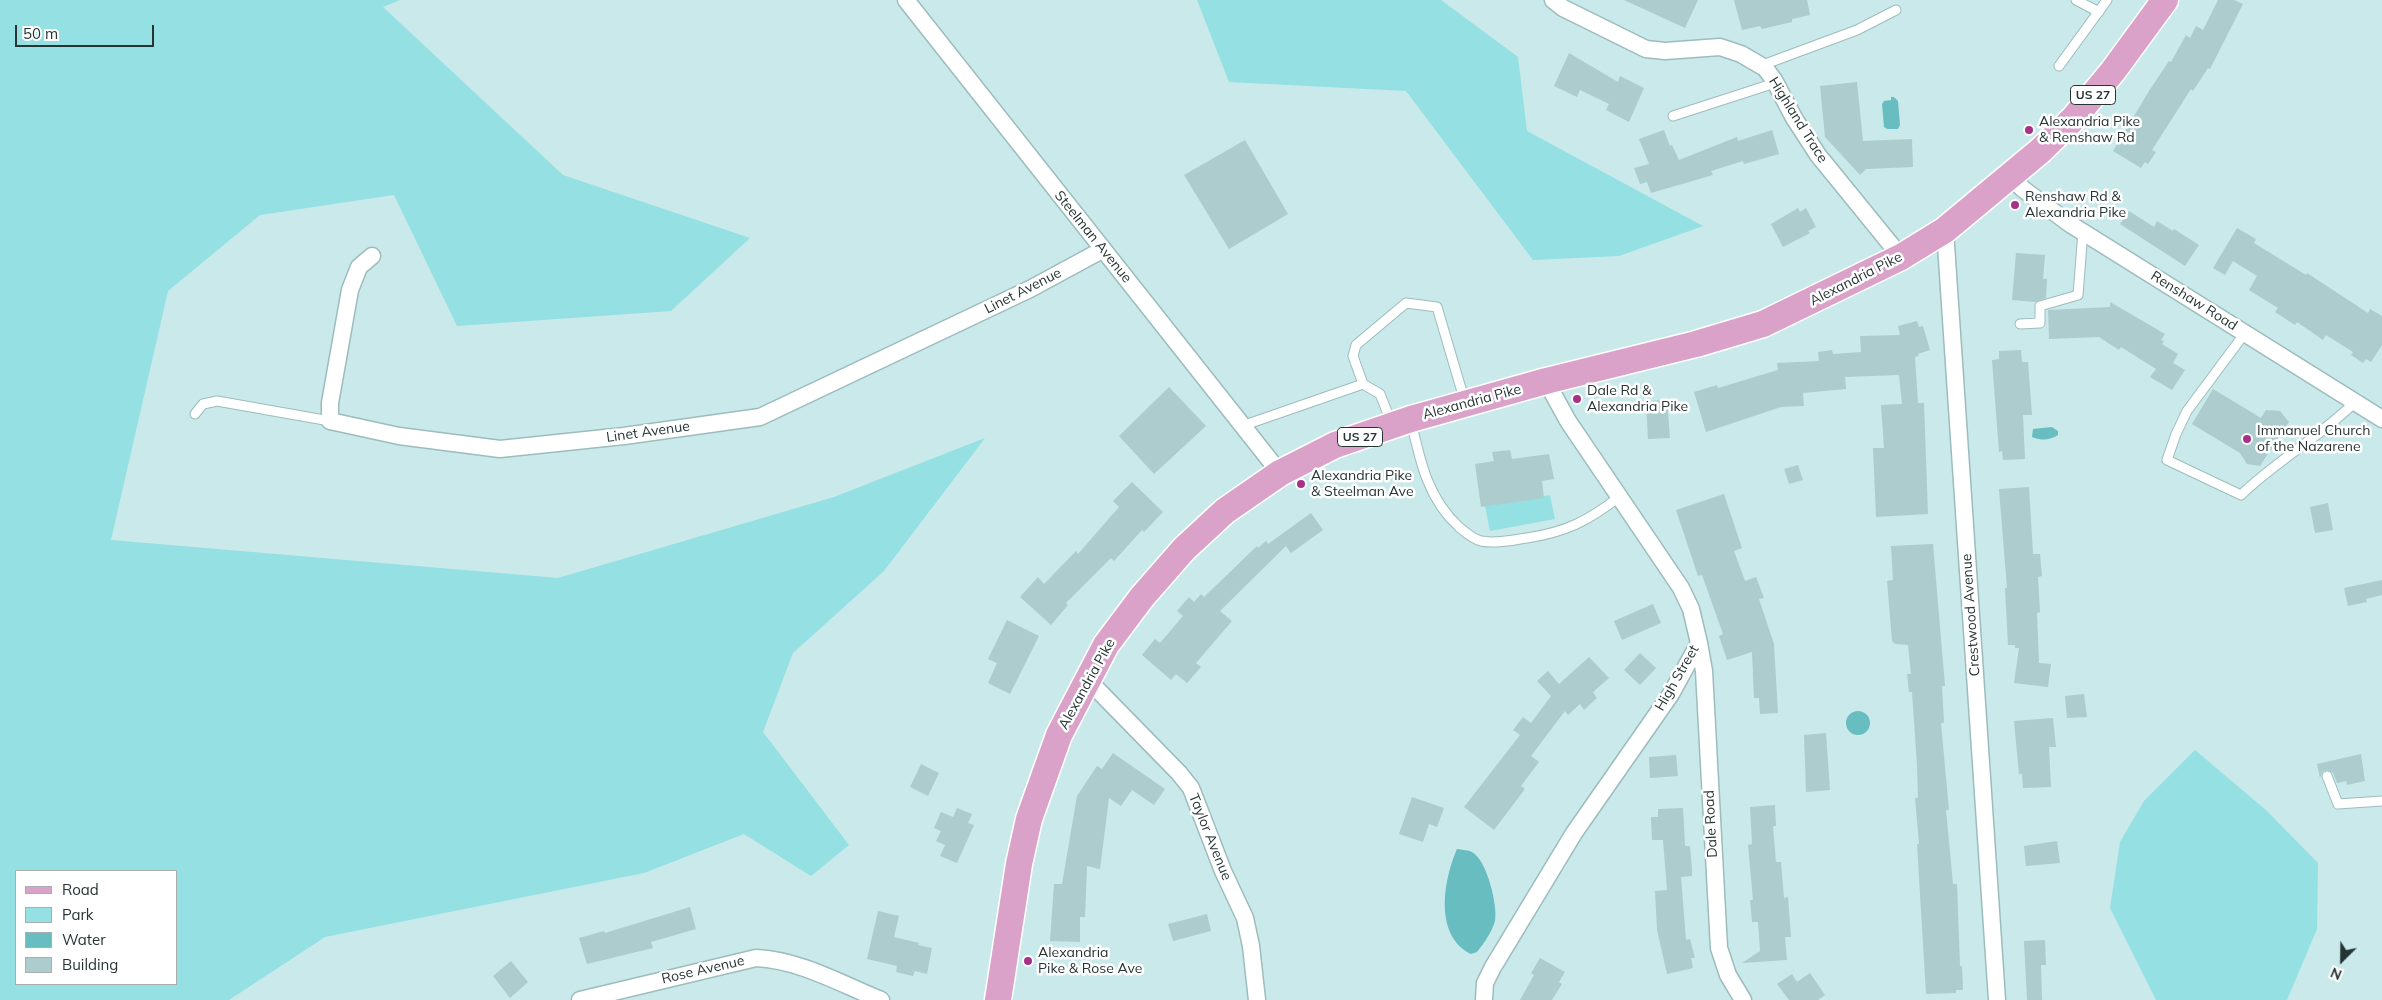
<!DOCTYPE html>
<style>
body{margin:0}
#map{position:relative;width:2382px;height:1000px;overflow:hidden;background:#c9e9ea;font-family:Mulish,sans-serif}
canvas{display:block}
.legend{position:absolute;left:15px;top:870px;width:162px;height:115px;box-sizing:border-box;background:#fff;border:1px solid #a9aeae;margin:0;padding:6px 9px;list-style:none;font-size:15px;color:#273434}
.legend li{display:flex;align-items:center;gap:10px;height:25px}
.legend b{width:25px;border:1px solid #a9aeae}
.north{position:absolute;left:2317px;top:935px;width:50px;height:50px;-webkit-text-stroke:4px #fff;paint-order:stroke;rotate:203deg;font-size:14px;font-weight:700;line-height:20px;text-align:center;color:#273434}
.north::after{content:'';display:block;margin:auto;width:18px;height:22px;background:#273434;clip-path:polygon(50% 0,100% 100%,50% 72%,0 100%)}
.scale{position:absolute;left:15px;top:25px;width:139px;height:22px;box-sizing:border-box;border:2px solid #273434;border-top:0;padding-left:6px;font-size:15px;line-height:18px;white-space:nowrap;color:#273434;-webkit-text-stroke:4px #fff;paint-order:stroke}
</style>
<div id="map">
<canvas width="2382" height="1000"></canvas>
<ul class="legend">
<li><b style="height:6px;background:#daa2c9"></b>Road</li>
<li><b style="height:14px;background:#94e0e3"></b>Park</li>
<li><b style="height:14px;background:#68bdc0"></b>Water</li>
<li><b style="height:14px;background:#accccd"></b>Building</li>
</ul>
<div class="north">N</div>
<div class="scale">50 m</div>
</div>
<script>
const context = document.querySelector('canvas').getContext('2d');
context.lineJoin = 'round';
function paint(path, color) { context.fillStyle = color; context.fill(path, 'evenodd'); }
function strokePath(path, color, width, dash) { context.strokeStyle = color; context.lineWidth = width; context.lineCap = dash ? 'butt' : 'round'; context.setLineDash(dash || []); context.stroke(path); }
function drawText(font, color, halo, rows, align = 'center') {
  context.font = font + ' Mulish,sans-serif'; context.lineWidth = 5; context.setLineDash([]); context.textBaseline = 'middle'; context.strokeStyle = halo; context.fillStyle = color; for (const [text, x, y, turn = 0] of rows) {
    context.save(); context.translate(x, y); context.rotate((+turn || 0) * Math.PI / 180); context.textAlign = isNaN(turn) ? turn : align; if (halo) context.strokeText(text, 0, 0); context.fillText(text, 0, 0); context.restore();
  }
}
paint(new Path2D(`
 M0,0H400L383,7L563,175L750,238L671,311L457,326L394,195L260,215L168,291L111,540L558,578L834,497L985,438L884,571L793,653L763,732L849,845L811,876L744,834L644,873L325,937L229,1000H0ZM16,871H176V984H16Z
 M1197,0H1441L1518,57L1527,131L1703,226L1619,256L1533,260L1406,91L1229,82Z
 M1550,495L1555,519L1490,531L1485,506Z
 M2195,750L2267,811L2318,863L2317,929L2287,1000H2156L2110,908L2120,842L2144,801Z`), '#94e0e3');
paint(new Path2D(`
 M1891,97H1894L1898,101L1900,125L1898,129H1887L1884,127L1882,104L1884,101L1891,100Z
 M2052,427L2058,431V435C2051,440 2040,441 2032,437L2033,429Z
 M1846 723a12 12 0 1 1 24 0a12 12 0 1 1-24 0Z
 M1457,849C1462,850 1468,850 1472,852C1487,860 1498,906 1495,921C1492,932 1484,943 1477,952L1471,954C1434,936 1443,881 1457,849Z`), '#68bdc0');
paint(new Path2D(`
 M1624,0H1698L1685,28Z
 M1734,0H1807L1810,15L1792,19V22L1762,29L1760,26L1742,30Z
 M2218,0H2234L2243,4L2210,69L2208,68L2193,91L2191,89L2152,150L2156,152L2148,164L2145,162L2141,168L2113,151L2149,91L2169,61L2171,62L2186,35L2190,38L2196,26L2203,30Z
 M1569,53L1618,82L1620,76L1644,88L1629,122L1606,110L1609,104L1580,90L1577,97L1554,86Z
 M1857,82L1863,141L1912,139L1913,167L1866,169L1860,175L1825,137L1820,86Z
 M1664,130L1670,146L1672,145L1679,160L1737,137L1738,141L1772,130L1779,154L1744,164L1743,161L1711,171L1713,175L1651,193L1647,182L1640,184L1634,168L1649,164L1639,139Z
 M1245,140L1288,214L1229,249L1184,175Z
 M1798,208L1800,212L1806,208L1816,227L1808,231L1810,233L1783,247L1771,224Z
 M2129,211L2154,227L2157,221L2173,231L2174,229L2199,245L2185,266L2120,224Z
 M2237,228L2256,239L2254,243L2306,275L2307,273L2368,313L2370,309L2382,316V345L2371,362L2366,359L2363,363L2351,355L2353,352L2326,335L2323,340L2297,322L2295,325L2275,312L2278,308L2249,290L2257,276L2233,261L2225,275L2213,268Z
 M2016,253L2045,255L2043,279H2047L2046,298L2035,302L2012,300Z
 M2110,302L2165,334L2161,340L2164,341L2162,344L2178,354L2173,363L2185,370L2172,390L2150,377L2156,369L2121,347L2119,350L2099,337L2049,339L2048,310L2110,307Z
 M1917,321L1919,327L1923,326L1930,350L1918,354L1919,356L1915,357L1918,403H1924L1928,514L1876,517L1873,448H1884L1881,405L1902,404L1899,375L1845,377L1846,389L1803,393L1804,406L1781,407L1706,432L1694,392L1717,385L1718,388L1778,370L1777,363L1819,361L1818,352L1832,350L1833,354L1861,352L1860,336L1900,335L1898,326Z
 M2021,350L2022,362H2028L2032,415H2023L2025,459L2003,460L2002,451L1999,452L1992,360L1999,359V351Z
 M1169,387L1206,426L1154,474L1119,436Z
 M2213,389L2261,418L2266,410L2280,411L2289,422L2260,466L2247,464L2240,453L2192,424Z
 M1667,400L1670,438L1648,439L1646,401Z
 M1510,450L1512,459L1549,454L1554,479L1542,481L1544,498L1481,507L1475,464L1494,461L1492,452Z
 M1798,465L1803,480L1789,484L1784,469Z
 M1132,482L1163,512L1144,532L1142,530L1114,561L1111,558L1066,603L1068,605L1051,625L1020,597L1038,577L1044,584L1076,551L1078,554L1119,507L1113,501Z
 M2029,487L2033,554H2040L2042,576L2038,577L2040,612L2037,613L2039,663L2051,664L2048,687L2014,683L2019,648H2015V645H2008L2005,588H2007L1999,489Z
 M1724,494L1742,548L1734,551L1745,581L1756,577L1764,598L1759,599L1774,644L1778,713L1760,714L1759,698H1754L1752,652L1727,660L1719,636L1723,634L1702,575L1698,576L1676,510Z
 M2328,503L2333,530L2315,533L2310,507Z
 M1311,513L1323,530L1291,553L1286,546L1220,611L1232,621L1196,663L1201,667L1187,683L1176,674L1171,680L1142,655L1155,639L1160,643L1183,616L1177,611L1189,597L1194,602L1201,594L1204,597L1257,546L1258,548L1266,541L1268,544Z
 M1933,544L1945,686H1942L1944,723H1941L1949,810H1946L1953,884H1957L1960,966H1962L1963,990H1956V993L1926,994L1917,844H1919L1915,798H1918L1917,765L1912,692H1909L1907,674H1911L1908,645L1895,644L1892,641L1887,581L1893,580L1891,546Z
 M2382,580V595L2366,599L2367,602L2348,606L2344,588Z
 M1653,604L1661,623L1622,640L1614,621Z
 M1007,620L1039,636L1010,694L988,683L997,663L988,659Z
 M1640,653L1656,668L1640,685L1624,670Z
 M1589,657L1609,678L1593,692L1597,698L1584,710L1580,704L1568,715L1565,711L1531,756L1539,762L1521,786L1525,789L1494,830L1464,807L1520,735L1513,730L1523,717L1531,723L1551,696L1537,681L1548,671L1559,684Z
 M2084,694L2087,717L2067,718L2065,696Z
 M2053,718L2056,747H2049L2051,787L2023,788L2022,774H2019L2014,721Z
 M1826,733L1830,790L1806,792L1804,735Z
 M1113,753L1165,789L1154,805L1132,790L1121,806L1109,798L1100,869L1087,866L1085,917H1080V942L1050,941L1054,884H1062L1077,796L1097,766L1102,769Z
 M2361,754L2365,781L2347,785L2346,781L2337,783L2333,773L2327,770L2322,772L2320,778L2317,764Z
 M1676,755L1678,776L1650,778L1649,757Z
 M921,764L939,773L928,796L910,787Z
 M1412,797L1444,808L1437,827L1429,824L1423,842L1399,834Z
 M1775,805L1776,826H1773L1776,862H1781L1784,898L1788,897L1791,937H1785L1787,960L1742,963L1760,951L1758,922H1752L1750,900H1753L1748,845L1752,844L1750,807Z
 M957,808L972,814L968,823L974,825L957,863L940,856L945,845L936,841L941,831L934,828L941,812L953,817Z
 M1683,808L1685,846H1690L1692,868V876L1681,877L1686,940L1690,939L1695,958H1691L1693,968L1667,974L1657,930L1655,891L1667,890L1663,840H1652L1651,817H1658V809Z
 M2057,841L2060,863L2026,866L2024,846Z
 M690,907L696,929L651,942L653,948L587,964L579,938L604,931L605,933Z
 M878,911L899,916L894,937L919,943L918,945L932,948L927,974L915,971L913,976L896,972L897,966L867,959Z
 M1207,914L1211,931L1173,941L1168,924Z
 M2045,940L2046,965H2041L2042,1000H2027L2024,941Z
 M1540,958L1565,972L1559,982L1562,984L1552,1000H1520L1534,975L1531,973Z
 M511,961L528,982L510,998L493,976Z
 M1810,973L1825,995L1818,1000H1789L1777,984L1792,974L1797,982Z`), '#accccd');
const lane = new Path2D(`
 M2076,0L2099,12
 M1760,66L1857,30L1896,10
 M2059,66L2107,0
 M1673,116L1775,83
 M2020,324L2040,323V306L2078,295L2083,231
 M2245,333L2187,411L2176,434L2167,460L2241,495C2276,461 2320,437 2355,402
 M1363,384L1353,356L1356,345L1406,303L1437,307L1465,402
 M195,414L203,404L217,401L330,421
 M1411,421C1420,461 1428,499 1459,527C1465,532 1473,539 1481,541C1496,544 1512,540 1527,538C1566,532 1588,521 1619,497
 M1242,426L1363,384L1380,394L1392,424
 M2327,776L2338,804L2382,801`);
const street = new Path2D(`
 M906,0L1280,473
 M1553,0L1563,8L1646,49L1665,51L1720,47L1741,54L1765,68L1774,80L1794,118L1818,155L1901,257
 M2011,177L2023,189L2070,224L2382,419
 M1945,230L1997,1000
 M372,256L359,267L350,290L330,403V421L399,436L500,449L624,436L760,417L1030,289L1102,250
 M1699,643L1704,671L1719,948L1728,975L1743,1000
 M1088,680L1179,773L1191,788L1223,871L1245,918L1251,946L1257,1000
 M580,1000L756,958C800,960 841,984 881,1000
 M1484,1000L1485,983L1493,967L1574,833L1671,694L1699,643L1691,609L1681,588L1568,421L1546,381`);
const primary = new Path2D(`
 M998,1000L1019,864L1029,819L1059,735L1106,645L1142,597L1184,549L1225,511L1280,473L1335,445L1411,419L1546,381L1696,344L1763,324L1901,257L1945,230L2040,151L2074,118L2113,71L2165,0`);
strokePath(lane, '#9dbcbd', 11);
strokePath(street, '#9dbcbd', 19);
strokePath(primary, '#fff', 29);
strokePath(lane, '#fff', 9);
strokePath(street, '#fff', 16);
strokePath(primary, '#daa2c9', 26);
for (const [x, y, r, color] of [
 [2029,130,5,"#a73088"],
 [2015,205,5,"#a73088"],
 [1577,399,5,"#a73088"],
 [2247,439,5,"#a73088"],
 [1301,484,5,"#a73088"],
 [1028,961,5,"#a73088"]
]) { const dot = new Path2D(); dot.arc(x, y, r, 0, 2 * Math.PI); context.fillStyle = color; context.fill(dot); strokePath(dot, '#fff', 2); }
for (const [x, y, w] of [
 [2093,95,45],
 [1360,437,45]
]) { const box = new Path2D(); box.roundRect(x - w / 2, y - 9.5, w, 19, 4); context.fillStyle = '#fff'; context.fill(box); strokePath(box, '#273434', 1); }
drawText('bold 12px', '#273434', null, [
 ["US 27",2093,95],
 ["US 27",1360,437]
]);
drawText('14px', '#273434', '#fff', [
 ["Highland Trace",1798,120,58],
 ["Steelman Avenue",1093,237,51],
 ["Alexandria Pike",1856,279,-27],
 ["Linet Avenue",1023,291,-27],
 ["Renshaw Road",2194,301,32],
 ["Alexandria Pike",1472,402,-15],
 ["Linet Avenue",648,432,-8],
 ["Crestwood Avenue",1971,615,-94],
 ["High Street",1677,678,-60],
 ["Alexandria Pike",1087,684,-61],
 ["Dale Road",1711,824,-93],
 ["Taylor Avenue",1210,837,68],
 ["Rose Avenue",703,970,-13]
]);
drawText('14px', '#273434', '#fff', [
 ["Alexandria Pike",2039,122],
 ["& Renshaw Rd",2039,138],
 ["Renshaw Rd &",2025,197],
 ["Alexandria Pike",2025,213],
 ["Dale Rd &",1587,391],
 ["Alexandria Pike",1587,407],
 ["Immanuel Church",2257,431],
 ["of the Nazarene",2257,447],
 ["Alexandria Pike",1311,476],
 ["& Steelman Ave",1311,492],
 ["Alexandria",1038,953],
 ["Pike & Rose Ave",1038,969]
], 'left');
</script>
